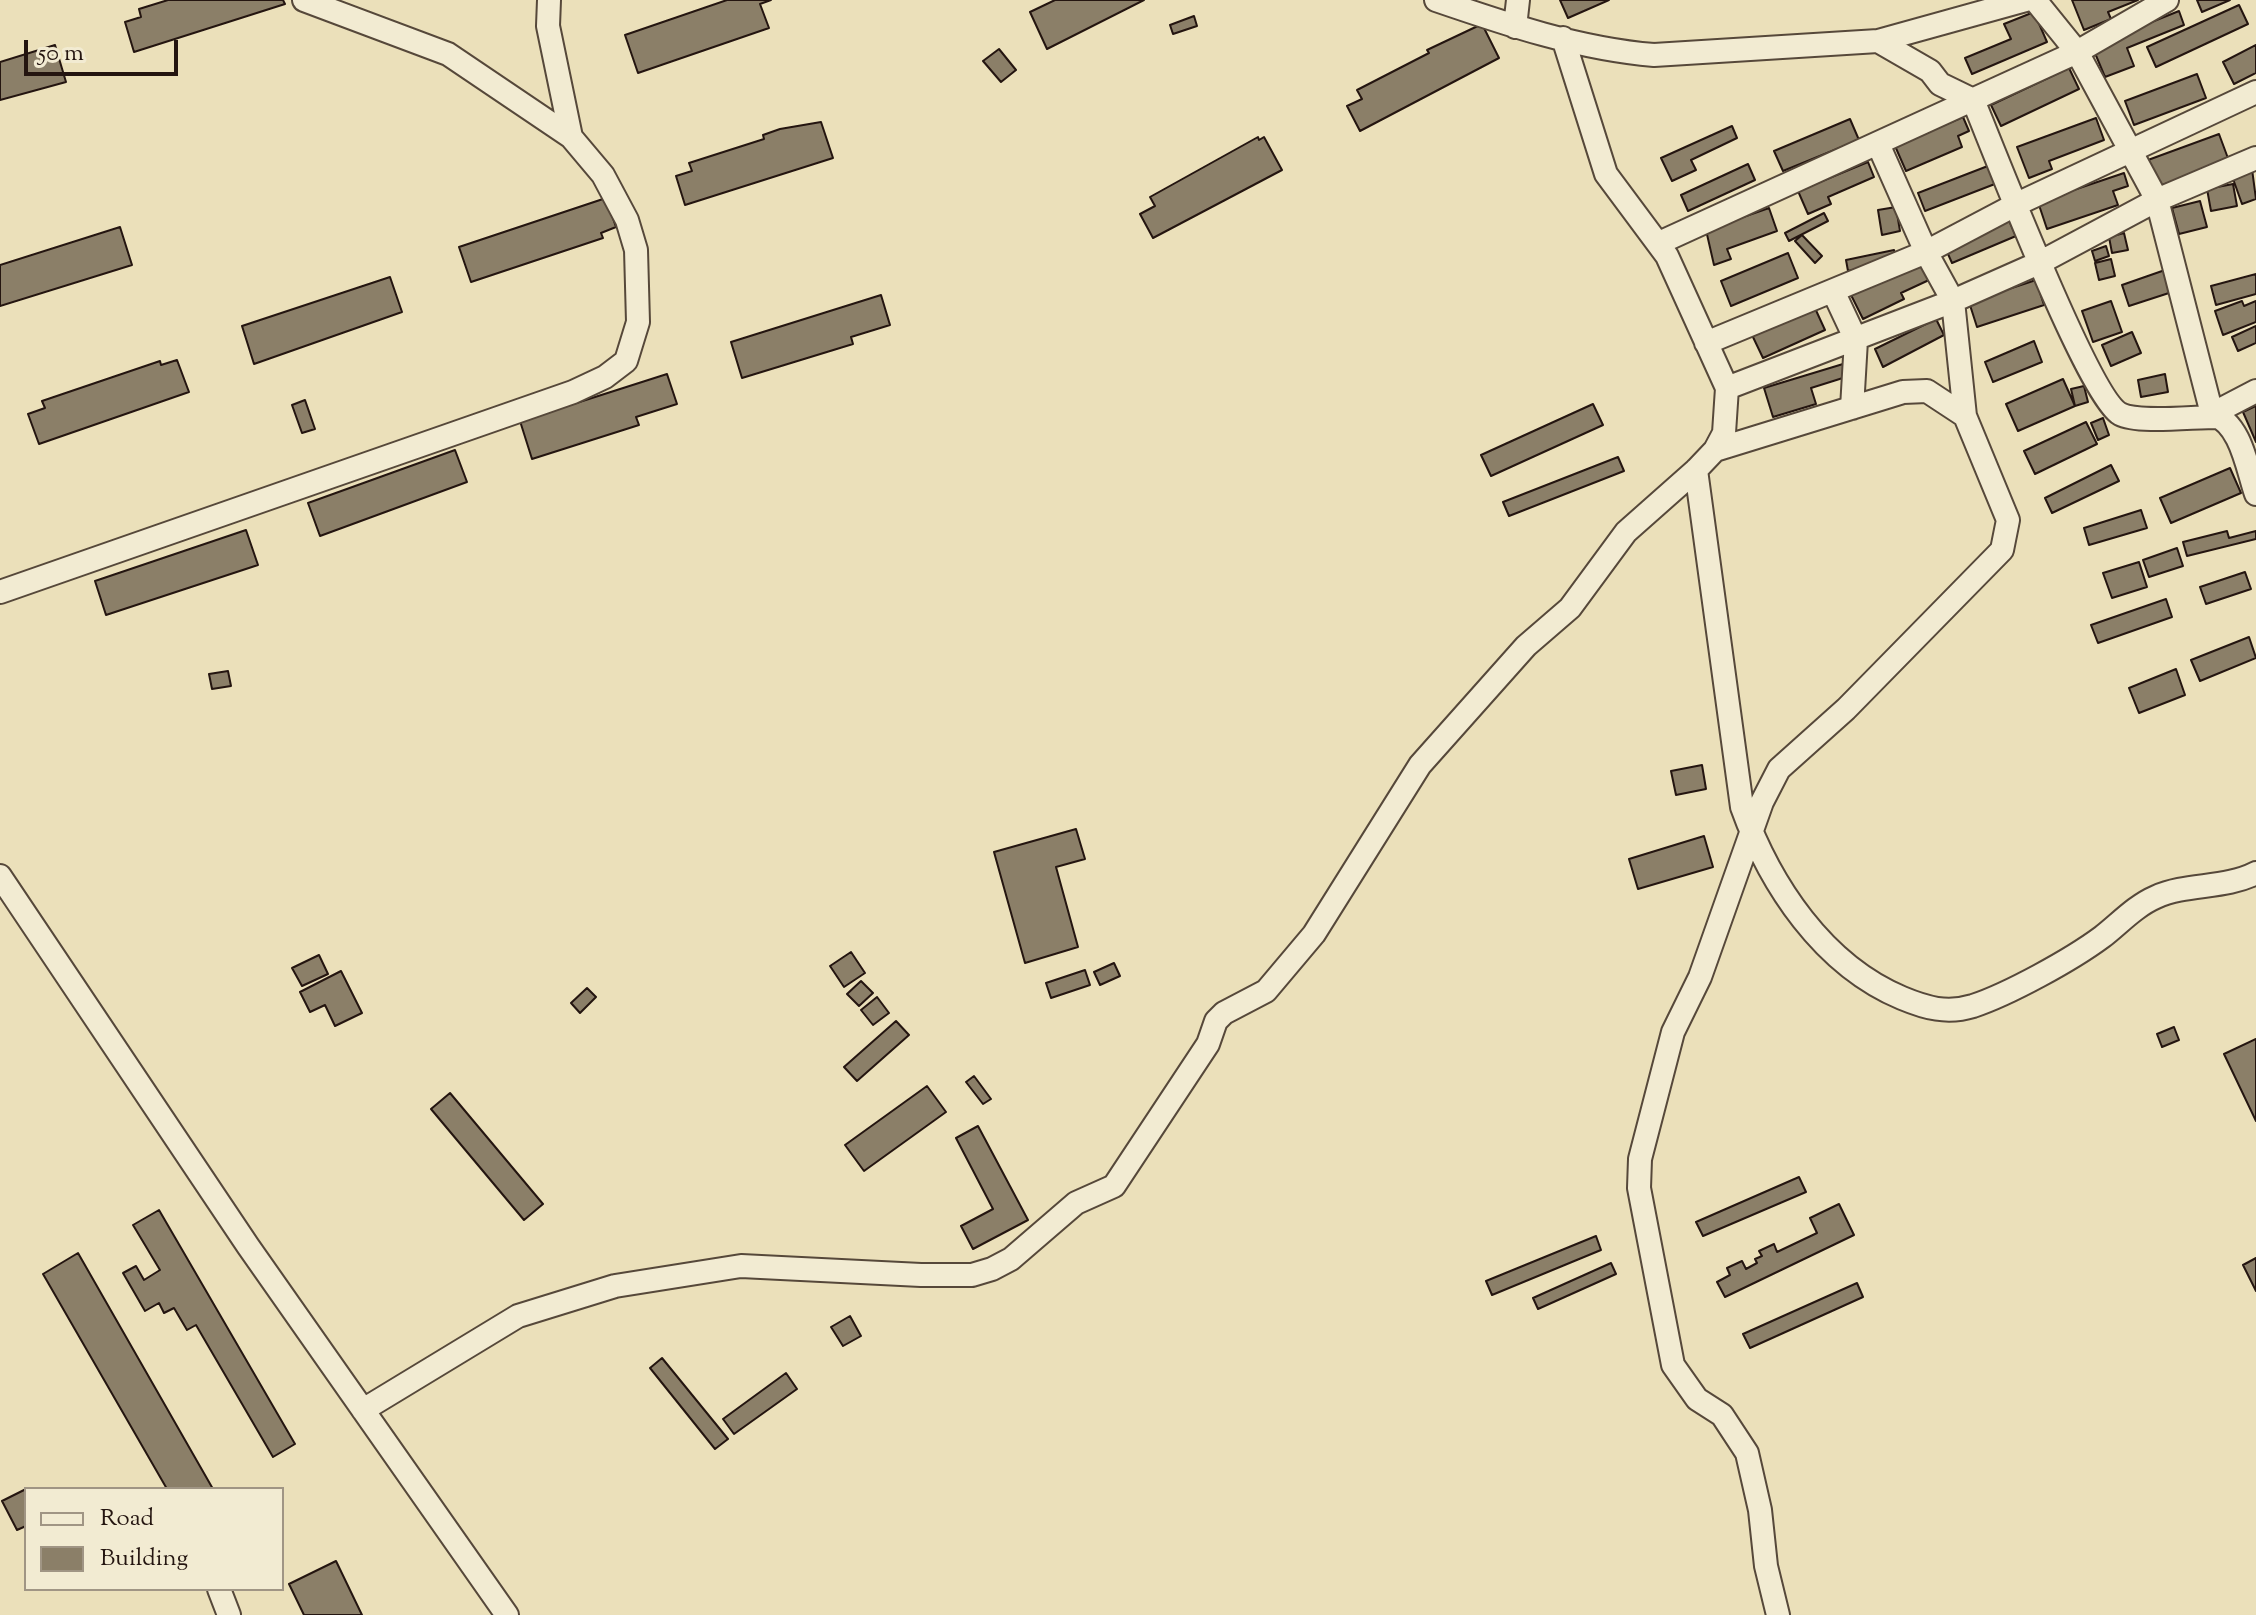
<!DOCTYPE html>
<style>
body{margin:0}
#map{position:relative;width:2256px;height:1615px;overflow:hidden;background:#ebe0ba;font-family:"Sorts Mill Goudy",serif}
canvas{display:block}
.legend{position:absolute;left:24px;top:1487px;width:260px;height:104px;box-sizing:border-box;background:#f2ebd2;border:2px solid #a09584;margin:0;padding:10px 14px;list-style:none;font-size:24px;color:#241510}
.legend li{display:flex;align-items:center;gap:16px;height:40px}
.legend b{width:40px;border:2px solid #a09584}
.scale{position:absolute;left:24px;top:40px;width:154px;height:36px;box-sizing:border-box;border:4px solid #241510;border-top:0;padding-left:10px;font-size:24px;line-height:28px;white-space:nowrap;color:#241510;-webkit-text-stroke:6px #f2ebd2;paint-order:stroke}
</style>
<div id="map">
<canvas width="2256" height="1615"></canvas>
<ul class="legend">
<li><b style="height:10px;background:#f2ebd2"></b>Road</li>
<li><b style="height:22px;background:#8b7f68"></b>Building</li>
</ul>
<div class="scale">50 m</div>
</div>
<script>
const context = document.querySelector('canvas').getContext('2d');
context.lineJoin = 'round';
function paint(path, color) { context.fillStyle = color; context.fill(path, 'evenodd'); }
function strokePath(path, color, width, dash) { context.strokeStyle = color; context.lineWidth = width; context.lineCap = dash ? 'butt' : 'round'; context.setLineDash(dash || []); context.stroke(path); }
const building = new Path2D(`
 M168,0H283L285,4L134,52L125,22L141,17L139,9Z
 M727,0H771L760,4L769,28L638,73L625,35Z
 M1055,0H1144L1047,49L1030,12Z
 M1560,0H1609L1568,18Z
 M2072,0H2138L2108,12L2111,19L2084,30Z
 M2197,0H2230L2202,12Z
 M2239,5L2248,24L2156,67L2147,47Z
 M2179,11L2184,25L2127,48L2134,66L2105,77L2092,46Z
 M2034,12L2047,42L1972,74L1965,58L2011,39L2004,24Z
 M1194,16L1197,26L1173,34L1170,25Z
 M1482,24L1499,58L1360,131L1347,106L1362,99L1357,90L1429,53L1427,50Z
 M55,45L66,82L0,100V62Z
 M2256,45V73L2234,84L2223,62Z
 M999,49L1016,70L1001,82L983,61Z
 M2069,68L2079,89L2001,126L1991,105Z
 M2197,74L2206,98L2134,125L2125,101Z
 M1963,117L1969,131L1958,136L1962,147L1906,171L1895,146Z
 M2096,118L2104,140L2049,161L2052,169L2029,178L2017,147Z
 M1850,119L1859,140L1783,171L1774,151Z
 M821,122L833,158L685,205L676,176L692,171L689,163L764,139L763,135L780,129Z
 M1732,126L1737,138L1691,160L1696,170L1672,181L1661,158Z
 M2219,134L2229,161L2157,187L2148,160Z
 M1258,137L1259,140L1264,137L1282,170L1153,238L1140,214L1155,206L1150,197Z
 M1868,162L1874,177L1828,197L1831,204L1808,214L1798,191Z
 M1748,164L1755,180L1688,211L1681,195Z
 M1993,164L2000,182L1925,211L1918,193Z
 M2252,169L2256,199L2242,204L2232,176Z
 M2124,173L2128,186L2113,191L2118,205L2047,229L2038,202Z
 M2233,184L2237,206L2211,211L2207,189Z
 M606,198L616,227L601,233L603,238L471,282L459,247Z
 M2200,201L2207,227L2179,234L2172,208Z
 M1896,207L1900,231L1882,235L1878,210Z
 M1769,208L1777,231L1727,249L1731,259L1714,265L1706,230Z
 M1824,213L1828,221L1789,241L1785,233Z
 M2008,218L2016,236L1952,263L1944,245Z
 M120,227L132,265L0,306V265Z
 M2124,233L2128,250L2112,253L2109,237Z
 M1802,235L1822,256L1815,263L1795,241Z
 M2106,246L2109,256L2095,261L2092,251Z
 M1894,250L1896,261L1848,271L1846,260Z
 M1788,253L1798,278L1731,306L1721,281Z
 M1918,259L1929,280L1901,293L1904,299L1863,319L1850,293Z
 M2111,259L2115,276L2099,280L2095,263Z
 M2165,270L2172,292L2129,306L2122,285Z
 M2256,274V294L2216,305L2211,286Z
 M390,277L402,312L254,364L242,326Z
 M2036,280L2044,305L1977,327L1969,302Z
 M881,295L890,325L851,337L853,344L742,378L731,342Z
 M2111,301L2122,332L2093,342L2082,311Z
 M2242,301L2244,306L2256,301V322L2223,335L2215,311Z
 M1814,306L1825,330L1763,358L1752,335Z
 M1936,319L1944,335L1883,367L1875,349Z
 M2256,326V343L2238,351L2232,337Z
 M2132,332L2141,353L2111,366L2102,345Z
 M2034,341L2042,362L1993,382L1985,362Z
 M177,360L189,392L39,444L28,414L45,408L42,401L160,361L161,365Z
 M1843,364L1846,377L1811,388L1816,404L1773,417L1764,388Z
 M667,374L677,404L636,417L639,425L532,459L520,421Z
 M2165,374L2168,392L2141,397L2138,380Z
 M2063,379L2075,406L2018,431L2006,404Z
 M2084,386L2088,402L2075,406L2071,389Z
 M305,400L315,429L302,433L292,405Z
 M1593,404L1603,425L1491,476L1481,455Z
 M2256,406V442L2243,412Z
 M2103,418L2109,435L2098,440L2091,423Z
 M2086,422L2097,444L2035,474L2024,451Z
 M455,450L467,482L320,536L308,503Z
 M1618,457L1624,471L1509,516L1503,502Z
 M2111,465L2119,481L2052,513L2045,498Z
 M2230,468L2241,493L2171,523L2160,498Z
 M2141,510L2147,528L2089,545L2084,528Z
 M246,530L258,565L106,615L95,581Z
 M2227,531L2229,538L2256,531V539L2187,556L2183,542Z
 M2177,548L2183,566L2149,577L2143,560Z
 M2139,562L2147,587L2112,598L2103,573Z
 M2245,572L2251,589L2206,604L2200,587Z
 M2166,599L2172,617L2098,643L2091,625Z
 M2249,637L2256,658L2200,681L2191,660Z
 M2176,669L2185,695L2139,713L2129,688Z
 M228,671L231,686L212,689L209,674Z
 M1702,765L1706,789L1676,795L1671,771Z
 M1076,829L1085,859L1056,867L1078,947L1025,963L994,852Z
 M1704,836L1713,867L1638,889L1629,859Z
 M851,952L865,973L844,987L830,966Z
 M319,955L328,974L302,986L292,968Z
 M1114,963L1120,976L1100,985L1094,972Z
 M1085,970L1090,985L1051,998L1046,983Z
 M341,971L362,1013L335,1026L325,1005L310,1012L300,992Z
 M861,981L873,993L859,1006L847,994Z
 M587,988L596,997L580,1013L571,1003Z
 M877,997L889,1013L873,1025L861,1010Z
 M896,1021L909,1035L857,1081L844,1067Z
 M2174,1027L2179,1040L2162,1047L2157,1034Z
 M2256,1039V1121L2224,1054Z
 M974,1076L991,1099L983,1104L966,1082Z
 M927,1086L946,1112L864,1171L845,1145Z
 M450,1093L543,1204L524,1220L431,1109Z
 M978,1126L1028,1220L973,1249L961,1226L993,1209L956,1138Z
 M1799,1177L1806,1192L1703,1236L1696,1222Z
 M1839,1204L1854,1235L1725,1297L1717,1282L1730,1275L1727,1268L1742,1261L1746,1269L1757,1263L1755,1259L1762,1256L1759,1251L1774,1244L1777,1252L1817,1233L1810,1218Z
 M159,1210L295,1444L273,1457L196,1325L187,1330L174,1308L164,1313L159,1303L145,1311L123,1273L136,1266L144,1280L160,1270L133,1225Z
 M1596,1236L1601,1250L1492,1295L1486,1281Z
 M78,1253L213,1489H167L43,1274Z
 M2256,1258V1291L2243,1265Z
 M1611,1263L1616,1274L1538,1309L1533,1298Z
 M1857,1283L1863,1297L1750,1348L1743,1334Z
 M850,1316L861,1336L843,1346L831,1327Z
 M662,1358L728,1439L715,1449L650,1368Z
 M786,1373L797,1389L734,1434L723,1419Z
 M26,1489V1526L17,1530L2,1501Z
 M336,1561L362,1615H304L289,1584Z`);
paint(building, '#8b7f68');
strokePath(building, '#241510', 2);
const minor = new Path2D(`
 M549,0L548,26L571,137
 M1436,0C1506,24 1579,49 1654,55L1878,41L2026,0
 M2035,0L2077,52L2157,200L2212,414
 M1515,27L1518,0
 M1878,41L1930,71L1940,84L1973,100C1993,148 2088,396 2120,414C2139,424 2198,416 2223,417
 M1659,243L2077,52L2167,0
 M1833,291L1856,340L1852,408
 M1706,343L1926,252L2017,204L2256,92
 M1727,388L1953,301L2041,262L2157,200L2256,158
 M2212,414C2241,423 2247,468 2256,494
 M2212,414L2256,391
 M1715,450L1903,392L1927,391L1965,416
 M1696,470L1742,807C1770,885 1823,965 1902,998C1926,1008 1947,1014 1973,1006C2009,994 2071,960 2102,937C2119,924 2135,906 2156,897C2187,883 2225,889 2256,873
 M0,592L573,392L605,377L626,361L638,322L636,250L627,220L603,175L571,137L448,54L304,0
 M0,876L248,1246L507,1615
 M363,1410L518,1316L615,1286L741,1266L921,1275H972L992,1269L1011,1259L1076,1203L1114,1186L1208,1044L1216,1021L1224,1013L1266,991L1314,934L1420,765L1526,646L1570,608L1626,532L1696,470L1715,450L1724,433L1727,388L1667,256L1606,174L1563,38
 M219,1589L229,1615
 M1778,1615L1766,1566L1760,1510L1747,1453L1722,1415L1697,1399L1673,1365L1639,1188L1640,1159L1673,1032L1700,977L1762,802L1779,769L1846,709L2002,550L2008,520L1965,416L1953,301L1926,252L1878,144`);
strokePath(minor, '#56483a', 26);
strokePath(minor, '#f2ebd2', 22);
</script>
